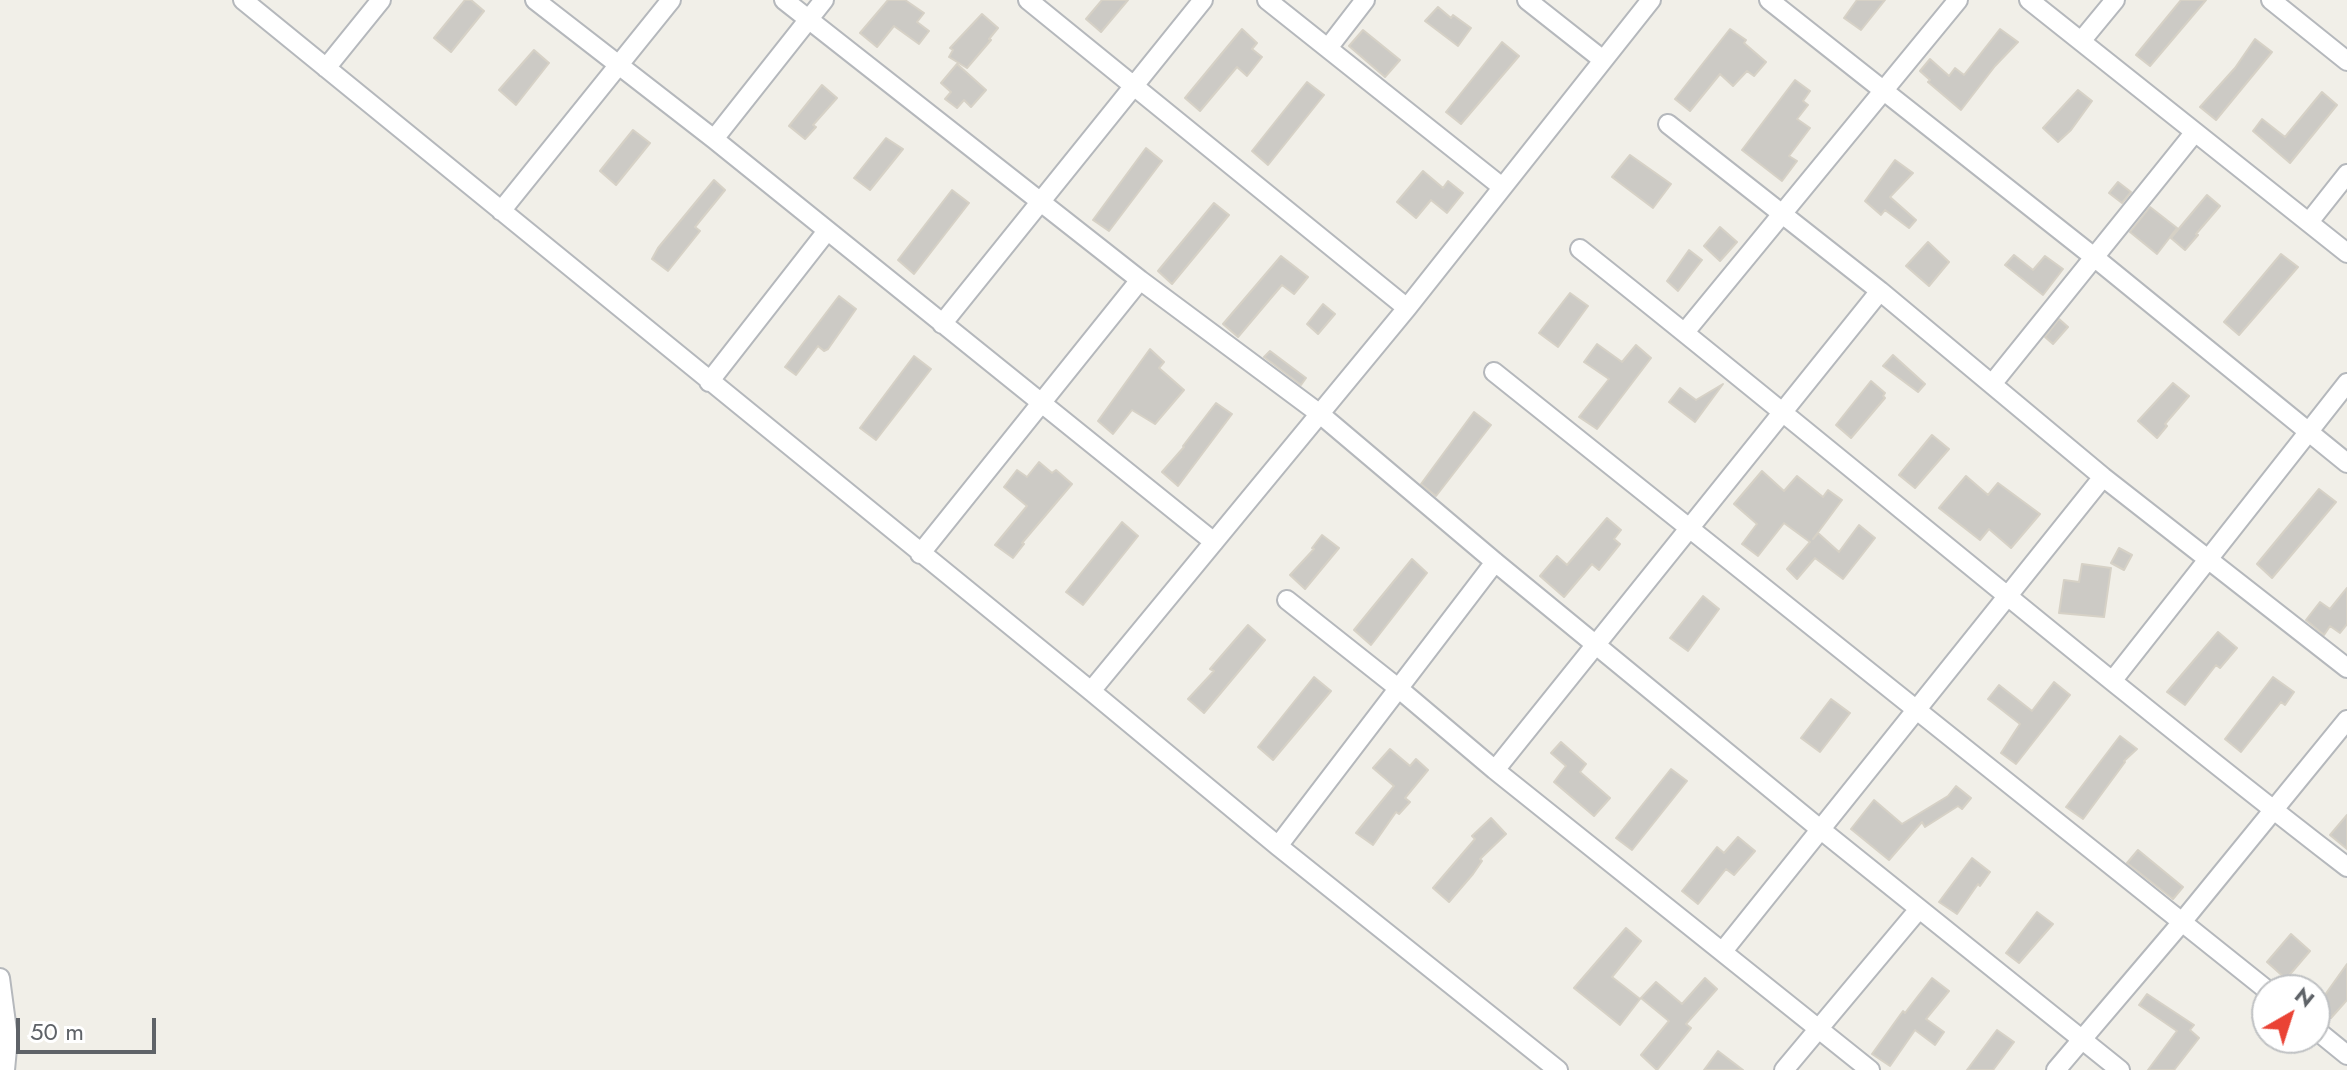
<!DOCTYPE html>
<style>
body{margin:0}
#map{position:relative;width:2347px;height:1070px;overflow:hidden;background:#f1efe8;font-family:Jost,sans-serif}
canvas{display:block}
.north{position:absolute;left:2251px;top:974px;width:80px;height:80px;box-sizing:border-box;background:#fff;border:2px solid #bfc1c3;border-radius:50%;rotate:39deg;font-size:22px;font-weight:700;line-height:32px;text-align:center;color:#5f6368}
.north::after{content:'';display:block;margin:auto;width:28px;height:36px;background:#ea4335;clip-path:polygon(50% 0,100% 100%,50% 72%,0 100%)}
.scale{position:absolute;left:16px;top:1018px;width:140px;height:36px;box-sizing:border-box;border:4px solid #5f6368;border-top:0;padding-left:10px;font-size:24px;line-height:28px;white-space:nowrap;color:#5f6368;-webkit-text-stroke:6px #fff;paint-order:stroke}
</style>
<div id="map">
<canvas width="2347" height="1070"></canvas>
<div class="north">N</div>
<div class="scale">50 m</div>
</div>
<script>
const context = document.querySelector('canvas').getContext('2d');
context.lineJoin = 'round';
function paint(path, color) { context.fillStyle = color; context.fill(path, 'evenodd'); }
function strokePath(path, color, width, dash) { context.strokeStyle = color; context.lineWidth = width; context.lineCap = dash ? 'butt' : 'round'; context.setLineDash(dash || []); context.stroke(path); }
const building = new Path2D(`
 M465,0H471L484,11L451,52L434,38Z
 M888,0H905L924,13L917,22L929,31L919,44L894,26L877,47L860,33Z
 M1102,0H1128L1101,32L1086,19Z
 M1857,0H1885L1861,30L1844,18Z
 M2181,0H2206L2150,66L2136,55Z
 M1438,7L1451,18L1453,15L1471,28L1458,46L1425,21Z
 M982,14L998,28L989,39L991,40L967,68L949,57L953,50L950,48Z
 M1242,29L1257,43L1252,49L1262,57L1247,76L1237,67L1200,111L1185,98Z
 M1730,29L1746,40L1744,43L1766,62L1754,76L1747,71L1733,86L1720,74L1690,111L1675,99Z
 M2000,29L2018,42L1995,66L1961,110L1928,82L1930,80L1920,71L1930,59L1949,76L1955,68L1964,75Z
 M1363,30L1400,60L1385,77L1349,46Z
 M2255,39L2272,52L2216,120L2200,107L2235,68Z
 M1502,42L1519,56L1461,124L1446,112Z
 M534,50L549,63L516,105L499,90Z
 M957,64L986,90L971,107L964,100L957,108L945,99L951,92L941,83Z
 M1795,80L1810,91L1803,101L1808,105L1797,119L1810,128L1789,156L1797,161L1782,181L1742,150Z
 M1307,82L1324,95L1268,165L1252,151Z
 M822,85L837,98L813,125L816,127L805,139L789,126Z
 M2078,90L2092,101L2071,130L2058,142L2043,128Z
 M2322,92L2337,105L2290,163L2253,131L2262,119L2285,137Z
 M633,130L650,143L616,185L600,171Z
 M886,138L903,149L870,190L854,178Z
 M1146,148L1162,161L1109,231L1093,220Z
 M1630,155L1671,184L1653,208L1612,177Z
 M1895,160L1913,173L1890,197L1916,220L1909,228L1885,210L1881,215L1865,201Z
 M1423,171L1443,188L1448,181L1463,193L1447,213L1431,200L1416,218L1397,202Z
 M714,180L725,190L695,227L700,231L668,271L652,259L658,248Z
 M2118,182L2131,192L2122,203L2109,193Z
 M952,190L969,203L914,274L898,260Z
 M2207,195L2220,206L2196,234L2198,235L2185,250L2171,238Z
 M1214,203L1229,215L1172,284L1158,271Z
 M2150,207L2177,228L2157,254L2130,232Z
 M1720,227L1737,242L1720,261L1704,246Z
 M1928,242L1949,262L1929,286L1906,266Z
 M1689,250L1702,260L1678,291L1667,281Z
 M2281,254L2298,267L2239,335L2224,322Z
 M2014,255L2033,270L2045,256L2063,269L2043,295L2005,265Z
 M1281,256L1308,277L1294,294L1282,285L1238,337L1223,324Z
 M1570,293L1588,306L1558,347L1539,333Z
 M839,296L856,309L828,349L824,351L818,346L796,375L785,367Z
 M1323,304L1335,314L1318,334L1307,324Z
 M2059,319L2068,327L2053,344L2045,337Z
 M1597,344L1622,362L1636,345L1651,358L1597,429L1579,417L1609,379L1584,362Z
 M1150,349L1164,362L1159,368L1184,390L1155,424L1132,410L1113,434L1098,421Z
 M1270,351L1306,378L1301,385L1264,357Z
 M1893,355L1925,384L1918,392L1883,366Z
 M914,356L931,369L876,440L860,428Z
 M1871,381L1885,393L1883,396L1885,398L1851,438L1836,425Z
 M2173,383L2189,396L2165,424L2167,426L2157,438L2138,421Z
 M1723,384L1695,422L1669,402L1680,388L1696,400Z
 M1216,403L1232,414L1178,486L1162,472L1184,447L1183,446Z
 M1474,412L1491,425L1436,496L1421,484Z
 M1932,435L1949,449L1915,488L1899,475Z
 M1039,462L1052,473L1056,470L1072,484L1022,543L1024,544L1013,558L995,545L1027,506L1004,487L1017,470L1027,477Z
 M1762,471L1784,491L1797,476L1823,497L1828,490L1842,500L1813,539L1818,533L1839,552L1859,525L1875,538L1843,579L1815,558L1797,579L1787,569L1810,542L1784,523L1758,556L1742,544L1757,524L1734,504Z
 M1966,476L1988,495L1998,483L2040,514L2011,548L1989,529L1980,540L1939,508Z
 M2319,489L2336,502L2272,578L2257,564Z
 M1607,518L1621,530L1614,539L1620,544L1599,570L1592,564L1564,597L1540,576L1557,556L1567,565Z
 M1122,522L1138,536L1083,605L1066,592Z
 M1322,535L1339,548L1305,589L1290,575L1314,549L1312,548Z
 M2119,548L2132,555L2124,570L2111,563Z
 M1412,559L1427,573L1371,645L1354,630Z
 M2082,564L2111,568L2104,617L2059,613L2064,580L2079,582Z
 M2347,588V624L2340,633L2330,626L2324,635L2306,620L2320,602L2330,609Z
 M1703,596L1719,609L1688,651L1670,638Z
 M1248,625L1265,640L1204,713L1188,699L1214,671L1210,669Z
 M2218,632L2237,648L2220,668L2216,665L2185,705L2167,692Z
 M1314,677L1331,691L1273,760L1258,747Z
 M2273,677L2294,692L2285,705L2281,702L2241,752L2225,739Z
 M2054,682L2070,695L2016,764L2001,753L2020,724L1988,699L1999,685L2032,711Z
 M1831,699L1850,713L1820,752L1801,738Z
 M2120,736L2137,749L2124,761L2125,762L2083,819L2066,807Z
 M1561,742L1586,764L1580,772L1610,798L1594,816L1554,782L1566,766L1551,753Z
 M1390,749L1410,766L1416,759L1428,770L1405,798L1410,802L1399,814L1396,812L1373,845L1356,833L1394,786L1373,768Z
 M1671,769L1687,781L1632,850L1616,838Z
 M1956,786L1971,798L1962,809L1958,806L1925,827L1922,822L1889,860L1851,829L1874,800L1902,824L1948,796Z
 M2347,815V849L2330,835Z
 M1491,818L1506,834L1480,859L1482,861L1473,874L1449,902L1433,888L1475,839L1472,836Z
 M1738,837L1755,851L1734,875L1726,869L1698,904L1682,891L1717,847L1724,853Z
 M2138,850L2183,887L2173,899L2127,863Z
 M1972,858L1990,872L1980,886L1978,884L1957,914L1939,902Z
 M2037,912L2053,924L2019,963L2006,953Z
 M1626,928L1641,941L1612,977L1640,999L1620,1025L1574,988Z
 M2291,934L2310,951L2286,979L2267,962Z
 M2347,964V1000L2331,1018L2317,1006Z
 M1705,978L1717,989L1686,1024L1691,1028L1657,1070L1641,1055L1669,1021L1641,998L1656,982L1682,1004Z
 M1932,978L1949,991L1926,1019L1944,1032L1935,1045L1915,1030L1890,1066L1872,1054L1903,1011L1905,1013Z
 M2147,994L2194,1025L2190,1030L2199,1038L2174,1070H2148L2177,1031L2139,1005Z
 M1997,1030L2014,1042L1993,1070H1967Z
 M1718,1051L1743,1070H1704Z`);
paint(building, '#cccac5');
strokePath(building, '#d6d1c6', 2);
const street = new Path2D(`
 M243,0L1091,691L1278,846L1558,1070
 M535,0L714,139L1214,542
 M784,0L1140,280L1320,414L1495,562L1820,829L2120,1070
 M1028,0L1407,308
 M1267,0L1502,187
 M1527,0L1603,60
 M1769,0L2094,257L2347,463
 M2029,0L2347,253
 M2271,0L2347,61
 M2082,40L2115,0
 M1328,48L1365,0
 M326,68L381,0
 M1668,124L1880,291L2103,477L2347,668
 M714,139L824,0
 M501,211L671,0
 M2309,222L2347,174
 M1580,249C1837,453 2087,666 2347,867
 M942,324L1203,0
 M1685,332L1958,0
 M1494,372L2267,990
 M709,382L827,231
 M1992,384L2195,132
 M920,554L1140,280
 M1287,600L1398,688L1495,770L1870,1070
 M2113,680L2347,383
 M1091,691L1407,308L1651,0
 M1495,770L1880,291
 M1278,846L1495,562
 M1723,951L2103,477
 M0,978L8,1038L5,1070
 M2315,1029L2347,1055
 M1784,1070L1919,909
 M2056,1070L2182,922L2347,720`);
strokePath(street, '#b5b8bc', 22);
strokePath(street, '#fff', 18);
</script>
